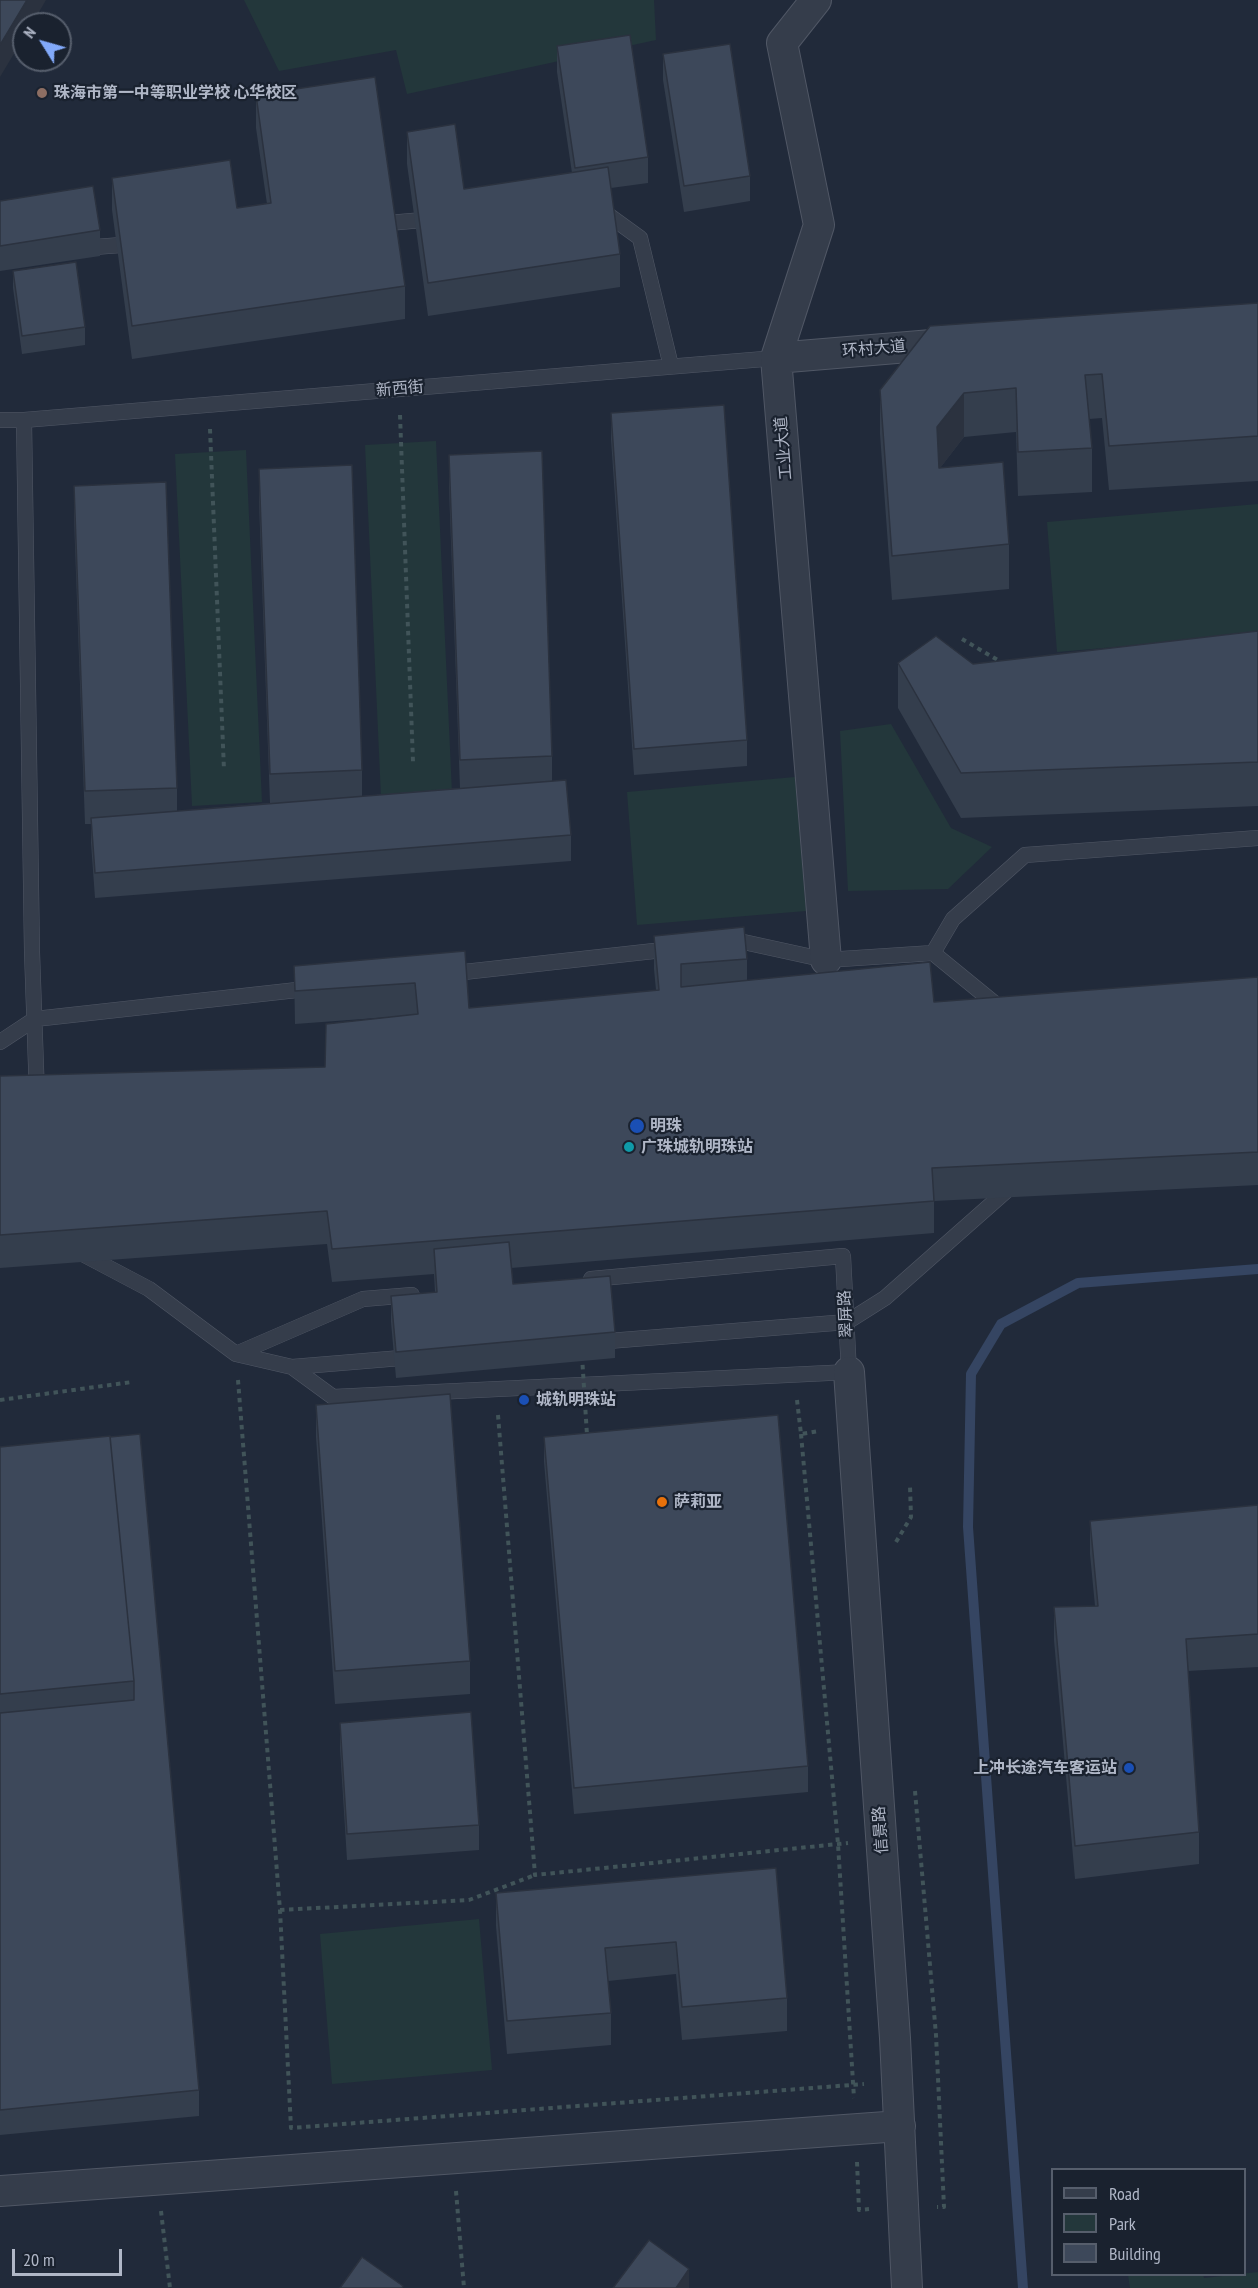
<!DOCTYPE html>
<meta charset="utf-8">
<style>
body{margin:0}
#map{position:relative;width:1258px;height:2288px;overflow:hidden;background:#212a3a;font-family:"PT Sans Narrow",sans-serif}
canvas{display:block}
.legend{position:absolute;left:1051px;top:2168px;width:195px;height:108px;box-sizing:border-box;background:#1a222f;border:2px solid #565e6c;margin:0;padding:8px 10px;list-style:none;font-size:18px;color:#b0b7c7}
.legend li{display:flex;align-items:center;gap:12px;height:30px}
.legend b{width:30px;border:2px solid #565e6c}
.north{position:absolute;left:12px;top:12px;width:60px;height:60px;box-sizing:border-box;background:#1a222f;border:2px solid #565e6c;border-radius:50%;rotate:307deg;font-size:16px;font-weight:700;line-height:24px;text-align:center;color:#b0b7c7}
.north::after{content:'';display:block;margin:auto;width:21px;height:27px;background:#82a9f9;clip-path:polygon(50% 0,100% 100%,50% 72%,0 100%)}
.scale{position:absolute;left:12px;top:2249px;width:110px;height:27px;box-sizing:border-box;border:3px solid #b0b7c7;border-top:0;padding-left:8px;font-size:18px;line-height:21px;white-space:nowrap;color:#b0b7c7;-webkit-text-stroke:4px #1a222f;paint-order:stroke}
</style>
<div id="map">
<canvas width="1258" height="2288"></canvas>
<ul class="legend">
<li><b style="height:8px;background:#353d4b"></b>Road</li>
<li><b style="height:16px;background:#23373b"></b>Park</li>
<li><b style="height:16px;background:#3d485a"></b>Building</li>
</ul>
<div class="north">N</div>
<div class="scale">20 m</div>
</div>
<script>
const context = document.querySelector('canvas').getContext('2d');
context.lineJoin = 'round';
function paint(path, color) { context.fillStyle = color; context.fill(path, 'evenodd'); }
function strokePath(path, color, width, dash) { context.strokeStyle = color; context.lineWidth = width; context.lineCap = dash ? 'butt' : 'round'; context.setLineDash(dash || []); context.stroke(path); }
function drawText(font, color, halo, rows, align = 'center') {
  context.font = font + ' "PT Sans Narrow","Noto Sans SC",sans-serif'; context.lineWidth = 4.5; context.setLineDash([]); context.textBaseline = 'middle'; context.strokeStyle = halo; context.fillStyle = color; for (const [text, x, y, turn = 0] of rows) {
    context.save(); context.translate(x, y); context.rotate((+turn || 0) * Math.PI / 180); context.textAlign = isNaN(turn) ? turn : align; if (halo) context.strokeText(text, 0, 0); context.fillText(text, 0, 0); context.restore();
  }
}
paint(new Path2D(`
 M244,0H654L656,40L407,94L396,50L279,71Z
 M436,441L452,793L381,797L365,445Z
 M246,450L262,802L192,806L175,454Z
 M1258,504V635L1057,652L1047,522Z
 M891,724L951,828L992,847L948,889L848,891L840,731Z
 M795,777L806,911L637,925L627,792Z
 M479,1919L492,2070L332,2084L320,1934Z
 M1258,2272V2288H1130L1128,2275L1203,2274L1204,2278Z`), '#23373b');
strokePath(new Path2D(`
 M1023,2288L968,1527L971,1374L1001,1324L1078,1283L1258,1269`), '#354562', 10);
const lane = new Path2D(`
 M600,209L640,238L671,366
 M377,224L434,219
 M81,248L135,244
 M0,420H24L32,952L37,1095
 M24,420L776,358
 M726,943L739,941L826,960L933,953L1004,1011
 M933,953L953,919L1025,855L1258,838
 M446,974L672,949
 M0,1042L35,1019L315,988
 M77,1251L149,1289L236,1354L292,1367L413,1357
 M596,1342L847,1322L885,1298L1013,1185
 M236,1354L363,1299L412,1295
 M292,1367L333,1397L849,1372L843,1256L591,1279`);
const street = new Path2D(`
 M816,0L782,43L819,225L776,358L826,960
 M776,358L956,343
 M849,1372L895,2038L907,2288
 M0,2191L900,2126`);
strokePath(lane, '#505765', 16);
strokePath(street, '#505765', 32);
strokePath(new Path2D(`
 M400,415L413,762
 M210,429L224,770
 M962,639L1001,662
 M238,1380L280,1910L291,2128L864,2084
 M0,1400L132,1382
 M797,1400L801,1434L819,1431
 M498,1415L535,1875L848,1843
 M801,1434L838,1844L854,2098
 M896,1542L911,1517L910,1486
 M915,1791L936,2035L944,2207H937
 M280,1910L469,1900L535,1875
 M857,2162L859,2210L869,2209
 M456,2191L464,2288
 M161,2211L170,2288`), '#415459', 4, [4.5, 4.5]);
strokePath(lane, '#353d4b', 15);
strokePath(street, '#353d4b', 30);
strokePath(new Path2D(`
 M582,1356L587,1435`), '#415459', 4, [4.5, 4.5]);
paint(new Path2D(`
 M557,46L648,157V183L611,188L620,254V287L428,316L407,164V132L464,189L572,173L557,72Z
 M663,54L750,176V201L684,212L663,80Z
 M256,95L405,286V319L132,359L112,210V178L237,208L267,204L256,128Z
 M0,201L100,230V256L0,271Z
 M13,271L85,327V345L22,354L13,288Z
 M1258,303V481L1109,490L1102,418L1089,419L1092,448V492L1018,496L1016,432L964,437L940,468L1009,544V589L892,600L880,434V390Z
 M611,413L747,740V766L634,775L611,439Z
 M449,455L552,756V781L571,835V861L95,898L91,843V824H85L74,518V486L177,788V811L270,803L259,502V469L362,770V796L460,788L449,488Z
 M1258,631V806L961,818L898,708V663L973,664Z
 M654,936L747,959V981L934,1002L1258,977V1185L934,1201V1233L511,1268L513,1284L615,1332V1358L396,1378L391,1322V1296L435,1292L434,1274L332,1282L327,1244L0,1268V1076L325,1067L390,1017L295,1024L294,966L465,951L469,1008L656,990L654,969Z
 M316,1405L470,1661V1694L335,1704L316,1437Z
 M110,1436L199,2090V2116L0,2135V1447Z
 M544,1437L808,1766V1792L574,1814L544,1462Z
 M1258,1505V1667L1188,1671L1199,1832V1864L1075,1879L1054,1640V1607L1095,1606L1090,1554V1521Z
 M340,1723L479,1825V1850L347,1860L340,1748Z
 M776,1868L787,1998V2031L682,2040L676,1974L608,1981L611,2013V2045L507,2054L496,1926V1893Z`), '#343e4d');
paint(new Path2D(`
 M27,0H46L32,24H24V37L0,77V45Z
 M964,393V437L937,472V427Z
 M689,2269V2288H676Z`), '#2b323f');
const building = new Path2D(`
 M0,0H27L0,45Z
 M630,35L648,157L575,168L557,46Z
 M730,44L750,176L684,186L663,54Z
 M375,77L405,286L132,326L112,178L230,160L237,208L271,203L256,95Z
 M455,124L464,189L608,167L620,254L428,283L407,132Z
 M93,186L100,230L0,246V201Z
 M76,262L85,327L22,336L13,271Z
 M1258,303V436L1109,446L1102,374L1085,375L1092,448L1018,452L1016,388L964,393L937,427L939,468L1003,462L1009,544L892,556L880,390L930,326Z
 M724,405L747,740L634,749L611,413Z
 M542,451L552,756L460,760L449,455Z
 M352,465L362,770L270,774L259,469Z
 M166,482L177,788L85,791L74,486Z
 M1258,631V762L961,773L898,663L936,636L973,664Z
 M566,780L571,835L95,873L91,818Z
 M744,927L747,959L681,964V987L930,962L934,1002L1258,977V1152L932,1168L934,1201L332,1249L327,1211L0,1235V1076L325,1067L326,1024L418,1014L415,983L295,991L294,966L465,951L469,1008L659,990L654,936Z
 M509,1242L513,1284L610,1276L615,1332L396,1352L391,1296L437,1292L434,1249Z
 M450,1394L470,1661L335,1671L316,1405Z
 M778,1415L808,1766L574,1788L544,1437Z
 M140,1434L199,2090L0,2110V1713L134,1700V1681L110,1437Z
 M110,1436L134,1681L0,1694V1447Z
 M1258,1505V1634L1186,1639L1199,1832L1075,1846L1054,1607L1098,1606L1090,1521Z
 M471,1712L479,1825L347,1834L340,1723Z
 M776,1868L787,1998L682,2007L676,1942L605,1948L611,2013L507,2021L496,1893Z
 M649,2240L689,2269L676,2288H613Z
 M362,2257L403,2286L402,2288H340Z`);
paint(building, '#3d485a');
strokePath(building, '#2b323f', 1.5);
for (const [x, y, r, color] of [
 [42,93,6,"#8d6e63"],
 [637,1126,8,"#1a4fb4"],
 [629,1147,6,"#0f9aa8"],
 [524,1400,6,"#1a4fb4"],
 [662,1502,6,"#e8710a"],
 [1129,1768,6,"#1a4fb4"]
]) { const dot = new Path2D(); dot.arc(x, y, r, 0, 2 * Math.PI); context.fillStyle = color; context.fill(dot); strokePath(dot, '#1a222f', 2); }
drawText('bold 16px', '#b0b7c7', '#1a222f', [
 ["珠海市第一中等职业学校 心华校区",54,93],
 ["明珠",650,1126],
 ["广珠城轨明珠站",641,1147],
 ["城轨明珠站",536,1400],
 ["萨莉亚",674,1502],
 ["上冲长途汽车客运站",1117,1768,"right"]
], 'left');
drawText('16px', '#b0b7c7', '#1a222f', [
 ["环村大道",874,349,-5],
 ["新西街",400,389,-5],
 ["工业大道",784,448,-95],
 ["翠屏路",846,1314,-93],
 ["信景路",881,1830,-94]
]);
</script>
